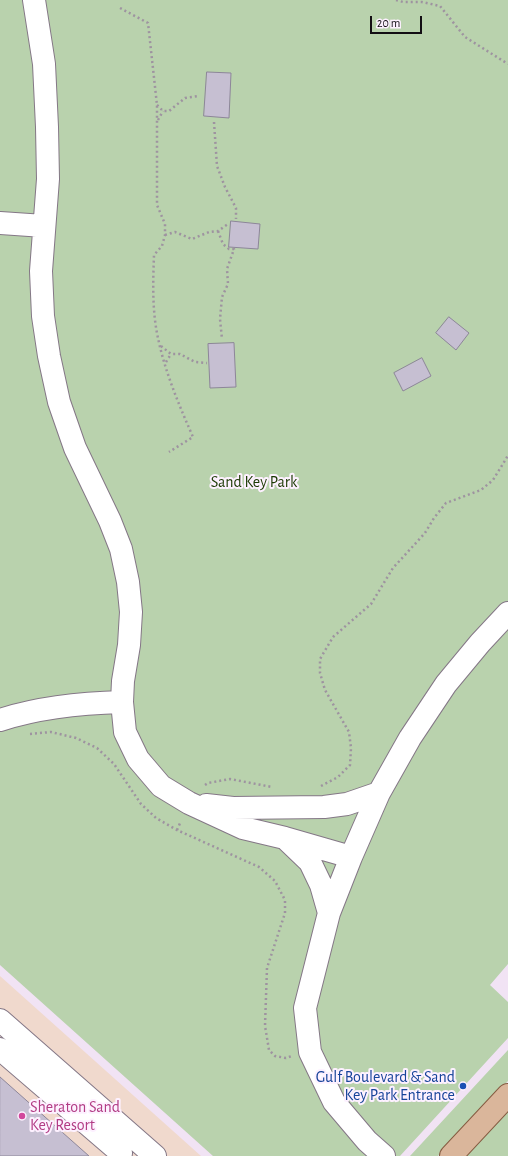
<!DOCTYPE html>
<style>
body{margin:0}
#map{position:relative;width:508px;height:1156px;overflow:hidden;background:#f1e3f4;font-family:"Alegreya Sans",sans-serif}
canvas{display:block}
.scale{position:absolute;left:370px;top:16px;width:52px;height:18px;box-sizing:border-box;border:2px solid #130e14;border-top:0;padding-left:5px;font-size:12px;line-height:14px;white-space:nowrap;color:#130e14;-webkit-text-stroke:3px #fdf1ff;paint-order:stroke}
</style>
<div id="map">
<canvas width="508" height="1156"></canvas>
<div class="scale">20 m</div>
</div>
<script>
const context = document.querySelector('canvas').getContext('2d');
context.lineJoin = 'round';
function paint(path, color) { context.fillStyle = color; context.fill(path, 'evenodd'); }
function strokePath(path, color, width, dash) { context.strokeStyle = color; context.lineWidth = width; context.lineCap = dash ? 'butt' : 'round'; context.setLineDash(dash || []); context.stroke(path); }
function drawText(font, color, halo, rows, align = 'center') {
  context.font = font + ' "Alegreya Sans",sans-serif'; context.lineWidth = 4; context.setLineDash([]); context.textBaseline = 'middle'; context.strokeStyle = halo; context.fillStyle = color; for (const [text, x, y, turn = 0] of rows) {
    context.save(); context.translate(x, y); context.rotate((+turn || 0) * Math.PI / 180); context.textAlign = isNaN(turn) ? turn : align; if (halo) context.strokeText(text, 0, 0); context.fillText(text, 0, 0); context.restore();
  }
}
paint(new Path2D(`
 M0,976L201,1156H0Z`), '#f0d9cd');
paint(new Path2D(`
 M0,0H508V964L490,985L508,1002V1038L400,1156H213L0,965Z
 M508,1050V1081L438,1156H410Z
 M508,1108V1156H464Z`), '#b9d2ad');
const building = new Path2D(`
 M207,72L231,73L229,118L204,116Z
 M231,221L260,224L258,249L229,247Z
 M449,317L469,333L456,350L436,333Z
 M234,343L236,387L210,388L208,344Z
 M422,358L431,376L403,391L394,373Z
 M0,1077L89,1156H0Z`);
paint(building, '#c6bfd2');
strokePath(building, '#8d8699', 1);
const minor = new Path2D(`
 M34,0L44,64L47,127L48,179L41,271L43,316L49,356L59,402L75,448L110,521L121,549L128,582L131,612L129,645L123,681L122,702L125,732L138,759L161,786L189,803L243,828L285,838L351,857
 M0,223L44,226
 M0,720C40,707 81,703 122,702
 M206,805L233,808L324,807L347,804L379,793
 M286,839L310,862L321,885L329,913
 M0,1020L155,1156
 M0,1049L121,1153
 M384,1156L367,1141L334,1102L310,1052L305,1008L329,913L351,857L379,793L410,738L446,684L480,643L508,613`);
const major = new Path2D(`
 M451,1156L508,1095`);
strokePath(minor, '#847786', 24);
strokePath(major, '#855b41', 24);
strokePath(new Path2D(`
 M396,0L403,2H422L440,6L465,37L508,64
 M120,8L148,23L157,105V205L165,224V235L162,246L154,255C153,282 152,311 158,338C165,372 179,405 193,437L169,452
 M157,105L163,111H169L185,98L199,96
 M158,120L163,111
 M214,122L217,166L225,187L236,208V219
 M218,231L223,244L229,249H234L227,269L228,284L222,297L220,319L222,339
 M165,235L175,232L192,239L209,232L218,231L228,224
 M161,346L171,354H180L195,362L207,363
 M166,362L171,354
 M30,734L51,732L76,738L97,748L114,764L141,804L156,818L177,830L259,867L275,881L285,900V913L267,968L265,1026L269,1050L275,1056L286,1058L292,1056
 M205,785L208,783L230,779L272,787
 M321,786L338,777L350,765L351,748L349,732L325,690L320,673V659L333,637L371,604L393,568L425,533L434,518L446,503L481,490L493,480L506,459L508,455
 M177,830L181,821`), '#9e93a0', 2.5, [2, 3]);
strokePath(minor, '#fff', 22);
strokePath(major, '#dab69b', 22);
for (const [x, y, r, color] of [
 [463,1086,4,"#1a4fb4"],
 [22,1116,4,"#d1479c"]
]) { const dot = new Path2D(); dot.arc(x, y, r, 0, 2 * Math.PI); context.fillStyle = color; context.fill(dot); strokePath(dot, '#fdf1ff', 1.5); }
drawText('16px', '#1a3902', '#fdf1ff', [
 ["Sand Key Park",254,482]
]);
drawText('16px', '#164399', '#fdf1ff', [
 ["Gulf Boulevard & Sand",455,1077],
 ["Key Park Entrance",455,1095]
], 'right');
drawText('16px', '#b23c85', '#fdf1ff', [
 ["Sheraton Sand",30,1107],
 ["Key Resort",30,1125]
], 'left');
</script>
